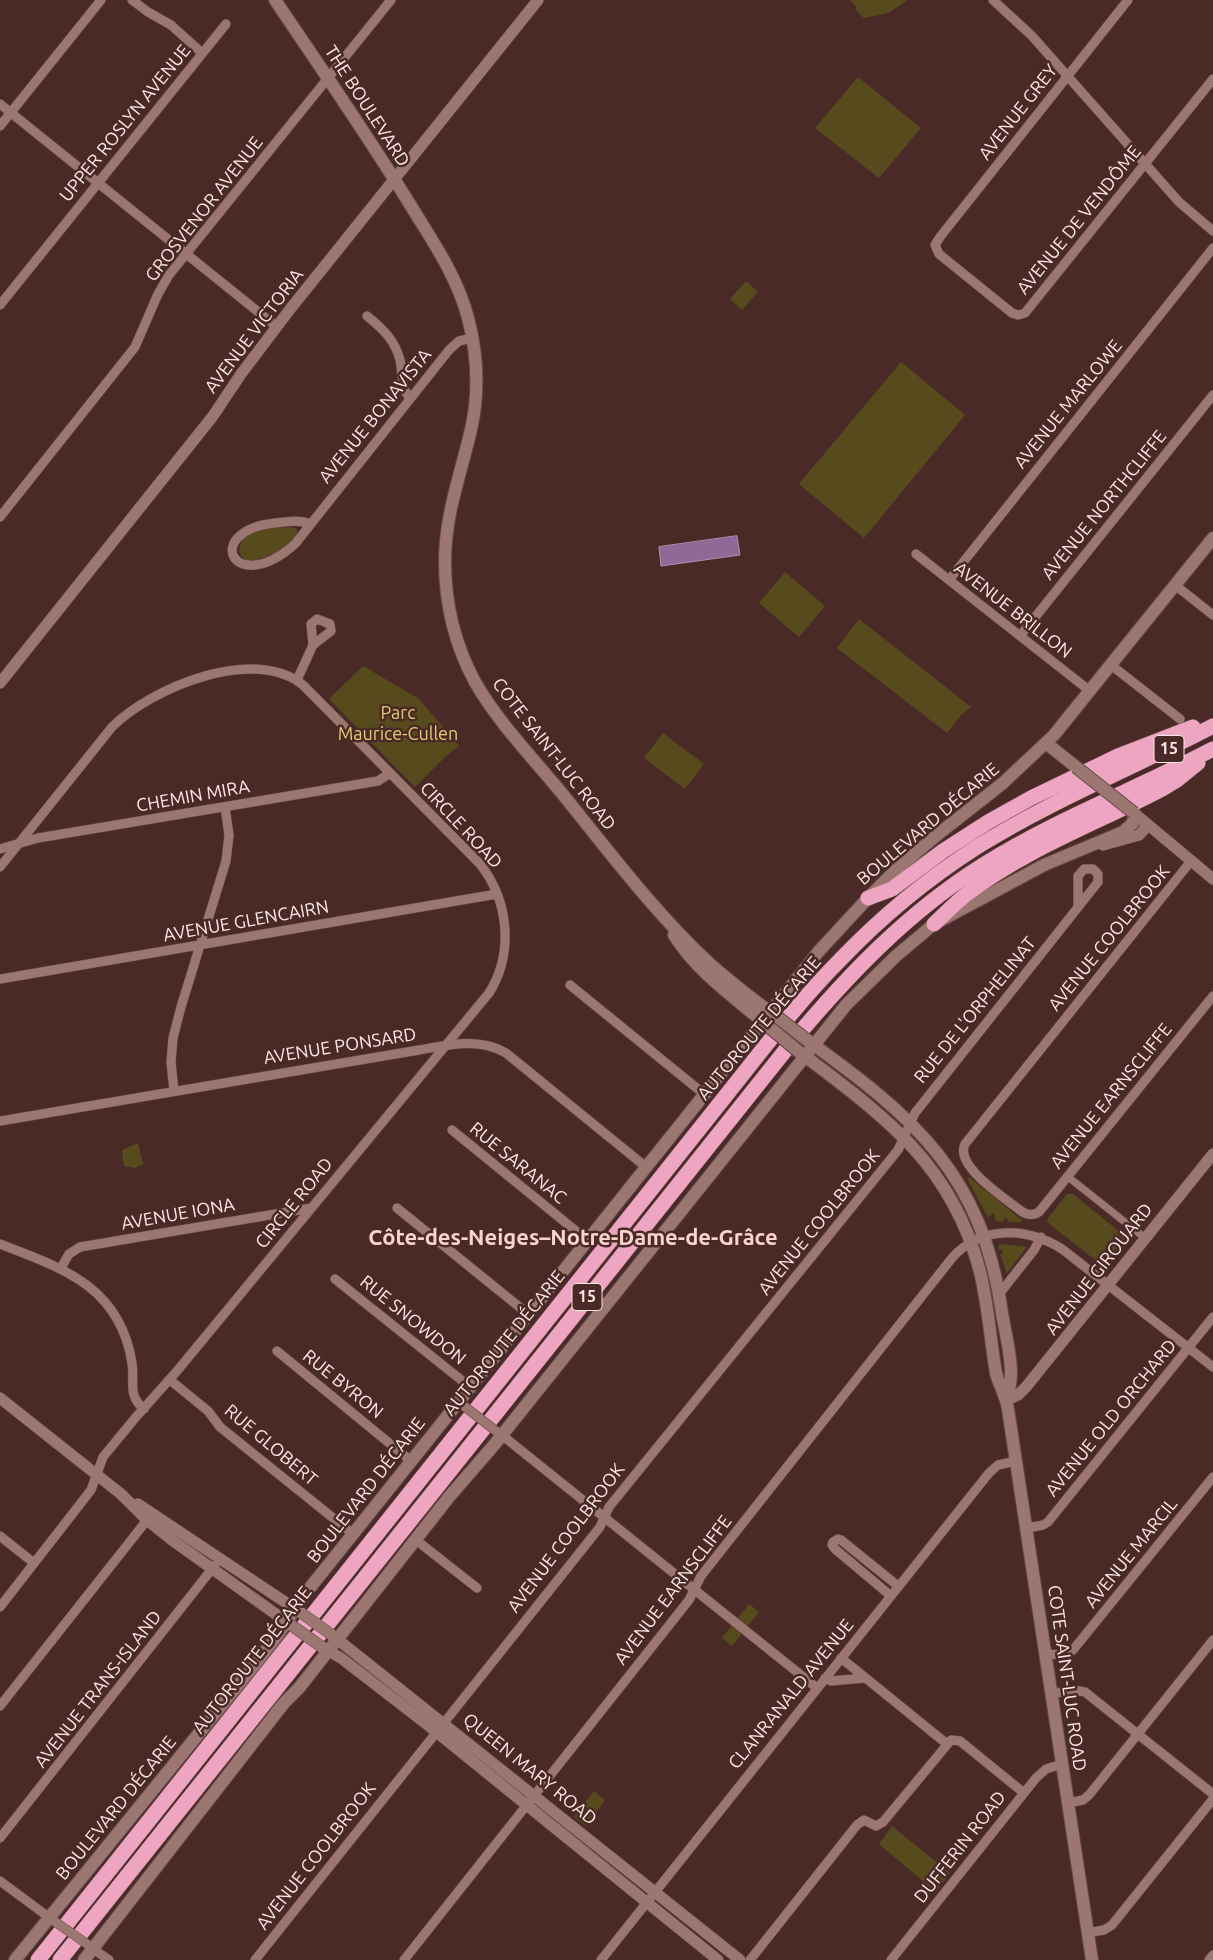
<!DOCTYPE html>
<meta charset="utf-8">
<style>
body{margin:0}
canvas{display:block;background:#4a2a27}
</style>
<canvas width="1213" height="1960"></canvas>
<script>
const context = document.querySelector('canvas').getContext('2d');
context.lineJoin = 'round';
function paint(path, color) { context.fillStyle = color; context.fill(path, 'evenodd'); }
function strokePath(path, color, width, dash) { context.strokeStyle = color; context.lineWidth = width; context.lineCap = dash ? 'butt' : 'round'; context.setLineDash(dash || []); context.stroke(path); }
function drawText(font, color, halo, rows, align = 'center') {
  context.font = font + ' Ubuntu,sans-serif'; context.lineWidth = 5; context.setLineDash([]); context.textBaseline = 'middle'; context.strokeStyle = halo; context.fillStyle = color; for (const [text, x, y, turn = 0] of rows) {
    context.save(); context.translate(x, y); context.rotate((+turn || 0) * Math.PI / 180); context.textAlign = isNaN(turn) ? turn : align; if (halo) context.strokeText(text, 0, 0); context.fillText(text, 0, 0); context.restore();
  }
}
paint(new Path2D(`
 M850,0H908L888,13L864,18L855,9L857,7Z
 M858,77L921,128L879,178L815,128Z
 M746,281L758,292L742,310L730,299Z
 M901,362L965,415L864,538L799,484Z
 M290,527L297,529V533C286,550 266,561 245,560C241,556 238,552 240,546C244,528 276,528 290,527Z
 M785,572L825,606L799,637L759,603Z
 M859,619L971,707L961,715L947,733L837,648Z
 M363,666L419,699L459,746L447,755L415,787L329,699Z
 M663,733L704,764L685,789L644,758Z
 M138,1143L143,1164L135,1168L124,1166L122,1150Z
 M969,1177L1022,1220L1021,1222H1008V1219L1004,1218L1003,1222L995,1221V1215L993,1213L988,1218L967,1178Z
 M1067,1194H1073L1127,1238V1243L1119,1252L1116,1249L1112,1254L1115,1257C1110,1263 1107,1266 1099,1263L1047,1222L1048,1218Z
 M1000,1244L1027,1247L1007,1273L1000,1254L1003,1253L1002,1249L999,1250L998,1246Z
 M749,1604L759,1612L732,1646L722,1638Z
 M594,1791L605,1800L586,1826L574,1817Z
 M892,1826L950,1873L936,1892L879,1844Z`), '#574b1d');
const water = new Path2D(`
 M737,536L740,555L661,566L659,547Z`);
paint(water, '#906999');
strokePath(water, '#b18fb0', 1);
const pedestrian = new Path2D(`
 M1067,1176L1145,1238`);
const minor = new Path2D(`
 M132,0L148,12L171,25L202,53
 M993,0L1032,36L1179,202L1213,231
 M1128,0L940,237L935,245L939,254L1012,313L1018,315L1025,313L1213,79
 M0,104L277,327
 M0,126L101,0
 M0,305L226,24
 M367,316C382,328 395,340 400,360C403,373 400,388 410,398
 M0,517L135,347L158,294L169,275L391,0
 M310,524C299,519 286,522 275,523C201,531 233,599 295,544L449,350L459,341L472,338
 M916,554L1090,691
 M949,580L1213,248
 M1175,585L1213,615
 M1020,636L1213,395
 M1111,665L1180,719
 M297,680L313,645L331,631L330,624L317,619L311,624L313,645
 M0,849L38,838L378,781L390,773
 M1191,861L965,1144C954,1166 1005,1198 1021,1211C1027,1215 1033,1216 1039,1212L1213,996
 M0,867L112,727C151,688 254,645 303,685L480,864C509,901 514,953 489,993L177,1371L136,1417L103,1457L91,1490L0,1607
 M0,979L497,894
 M570,985L704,1094
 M174,1091L171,1062L173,1038L181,1007L226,861L229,835L225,807
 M0,1121L419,1050C448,1045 479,1037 506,1053L646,1167
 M452,1130L587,1240
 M397,1208L528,1314
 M0,1244C62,1268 120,1286 132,1363C135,1382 127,1395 144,1409
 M61,1268L69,1254L80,1247L311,1208
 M335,1279L470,1387
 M1000,1293L1034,1250L1041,1237
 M277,1351L411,1461
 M170,1380L208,1411L220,1427L353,1534
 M498,1432L817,1688
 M1027,1528L1043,1525L1048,1522L1213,1317
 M0,1536L34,1563
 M416,1540L477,1588
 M891,1596L835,1549L832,1545L833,1542L838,1539L841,1540L898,1586
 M1046,1654L1063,1655L1073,1650L1213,1477
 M841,1658L947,1744
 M825,1678L831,1681L865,1678
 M1051,1694L1073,1690L1085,1692L1213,1794
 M0,1706L151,1515
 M1068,1803L1083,1800L1089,1795L1213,1640
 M0,1838L215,1565
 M0,1881L54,1921
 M1087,1933L1104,1930L1112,1925L1213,1799
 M89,1946L109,1960
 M255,1960L600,1527L609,1507L898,1150L915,1113L1098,882V874L1093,869H1084L1078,876V907
 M404,1960L689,1600L701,1576L952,1258C981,1225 1027,1227 1062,1249L1213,1367
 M601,1960L989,1473L998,1465L1017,1461
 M750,1960L857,1825L864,1820L876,1826L883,1822L951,1740L960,1741L1024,1793
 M891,1960L1036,1778L1046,1769L1062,1764
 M1209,1960L1213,1955`);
const tertiary = new Path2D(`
 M0,683L213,416L241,374L291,308L538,0
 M1134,813L1213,879
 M1103,845L1139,835L1148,825
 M0,1398L121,1494L147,1520L172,1540L291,1625
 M1007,1400L1018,1395L1026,1387L1213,1154
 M138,1504L300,1612
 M332,1635L740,1960
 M322,1647L341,1658L429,1726L718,1960`);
const secondary = new Path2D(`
 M275,0C321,68 368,136 411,206C433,242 457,276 468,318C477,352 479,390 472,425C462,471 445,513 445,561C445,602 455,645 475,682C498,722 531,756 560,791C608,850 654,912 710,964C731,982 753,1000 776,1016
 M1046,743L1076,767
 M674,935C698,973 734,997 768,1026
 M807,1040C915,1118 982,1174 1002,1313C1005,1332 1011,1353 1011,1373C1011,1381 1009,1391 1007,1399
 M798,1051C881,1114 950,1161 979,1268C988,1302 990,1338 996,1373C999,1385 1006,1396 1008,1409L1092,1960
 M15,1960L256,1663L277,1636L305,1594L819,951L868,898L897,869L937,835L1003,783L1054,735L1213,538
 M84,1960L284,1703L299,1688L449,1497L494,1445L846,1005L896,956L934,924L1044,865L1123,832L1133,823L1134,813`);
const motorway = new Path2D(`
 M868,898L892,889L943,851L988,822L1031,798L1118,756L1193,727
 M934,924C945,914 956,902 968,893C1026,849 1097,823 1162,789L1177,780L1198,763
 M38,1960L728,1093C764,1048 799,1001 840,960C881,917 927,879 977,847C1052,800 1135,767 1213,726
 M60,1960L792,1042C848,975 908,912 983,865C1056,819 1137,789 1213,749`);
strokePath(pedestrian, '#644a47', 8);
strokePath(minor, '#644a47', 10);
strokePath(tertiary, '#644a47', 12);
strokePath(secondary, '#644a47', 14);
strokePath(motorway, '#644a47', 16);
strokePath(pedestrian, '#9c7671', 7);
strokePath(minor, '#9c7671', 9);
strokePath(tertiary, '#9c7671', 11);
strokePath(secondary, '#9c7671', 12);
strokePath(motorway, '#eda5c2', 15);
const minorBridge = new Path2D(`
 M464,1406L496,1431
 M54,1921L87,1944`);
const tertiaryBridge = new Path2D(`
 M300,1612L332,1635
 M291,1625L322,1647`);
const secondaryBridge = new Path2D(`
 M1076,767L1134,813
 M776,1016L807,1040
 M768,1026L798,1051`);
strokePath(minorBridge, '#644a47', 10, []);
strokePath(tertiaryBridge, '#644a47', 12, []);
strokePath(secondaryBridge, '#644a47', 14, []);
strokePath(minorBridge, '#9c7671', 9);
strokePath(tertiaryBridge, '#9c7671', 11);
strokePath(secondaryBridge, '#9c7671', 12);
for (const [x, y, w] of [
 [1169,749,30],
 [587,1297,30]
]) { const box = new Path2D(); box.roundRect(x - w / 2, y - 13.5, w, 27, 4); context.fillStyle = '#4a2a27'; context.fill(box); strokePath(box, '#fde8e5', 1); }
drawText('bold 16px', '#fde8e5', null, [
 ["15",1169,749],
 ["15",587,1297]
]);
drawText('18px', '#fde8e5', '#4a2a27', [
 ["THE BOULEVARD",367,106,57],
 ["AVENUE GREY",1018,112,-52],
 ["UPPER ROSLYN AVENUE",125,123,-51],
 ["GROSVENOR AVENUE",204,209,-52],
 ["AVENUE DE VENDÔME",1079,220,-51],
 ["AVENUE VICTORIA",254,331,-53],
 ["AVENUE MARLOWE",1068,404,-51],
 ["AVENUE BONAVISTA",375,416,-51],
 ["AVENUE NORTHCLIFFE",1104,505,-51],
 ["AVENUE BRILLON",1013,610,38],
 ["COTE SAINT-LUC ROAD",554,754,52],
 ["CHEMIN MIRA",193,796,-10],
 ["BOULEVARD DÉCARIE",928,824,-40],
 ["CIRCLE ROAD",461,825,47],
 ["AVENUE GLENCAIRN",246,921,-10],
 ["AVENUE COOLBROOK",1109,938,-51],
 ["RUE DE L'ORPHELINAT",975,1010,-51],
 ["AUTOROUTE DÉCARIE",759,1028,-50],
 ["AVENUE PONSARD",340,1046,-9],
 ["AVENUE EARNSCLIFFE",1111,1096,-51],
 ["RUE SARANAC",518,1163,39],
 ["CIRCLE ROAD",294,1203,-51],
 ["AVENUE IONA",178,1214,-10],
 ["AVENUE COOLBROOK",819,1222,-51],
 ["AVENUE GIROUARD",1099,1269,-52],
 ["RUE SNOWDON",413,1320,39],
 ["AUTOROUTE DÉCARIE",504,1343,-51],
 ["RUE BYRON",343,1384,39],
 ["AVENUE OLD ORCHARD",1111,1418,-51],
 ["RUE GLOBERT",271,1445,40],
 ["BOULEVARD DÉCARIE",366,1490,-52],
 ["AVENUE COOLBROOK",566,1538,-53],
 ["AVENUE MARCIL",1131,1553,-51],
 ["AVENUE EARNSCLIFFE",673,1590,-53],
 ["AUTOROUTE DÉCARIE",252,1660,-52],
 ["COTE SAINT-LUC ROAD",1067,1678,82],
 ["AVENUE TRANS-ISLAND",98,1689,-52],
 ["CLANRANALD AVENUE",791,1694,-51],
 ["QUEEN MARY ROAD",530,1769,39],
 ["BOULEVARD DÉCARIE",116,1808,-51],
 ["DUFFERIN ROAD",960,1847,-52],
 ["AVENUE COOLBROOK",316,1856,-52]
]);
drawText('18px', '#e4cb70', '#4a2a27', [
 ["Parc",398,713],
 ["Maurice-Cullen",398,734]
]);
drawText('bold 22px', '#fbd2cc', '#4a2a27', [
 ["Côte-des-Neiges–Notre-Dame-de-Grâce",573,1238]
]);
</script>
